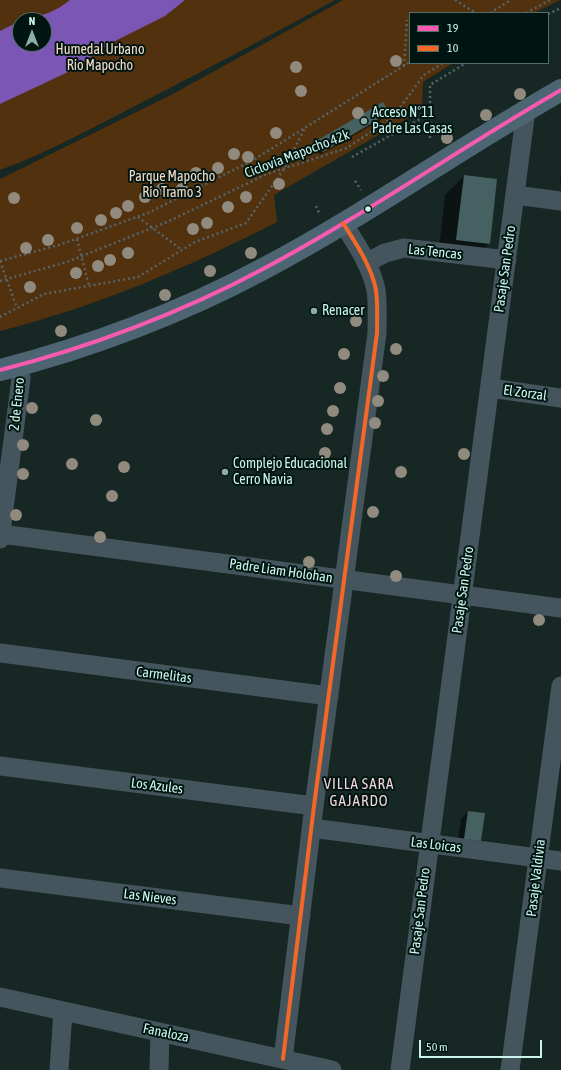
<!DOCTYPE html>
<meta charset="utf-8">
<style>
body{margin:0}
#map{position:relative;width:561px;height:1070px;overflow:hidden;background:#172724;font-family:"Asap Condensed",sans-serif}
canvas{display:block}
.legend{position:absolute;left:409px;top:12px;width:140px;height:52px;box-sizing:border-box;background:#001511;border:1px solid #516f68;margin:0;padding:5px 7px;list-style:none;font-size:12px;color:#cbf5eb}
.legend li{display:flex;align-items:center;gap:8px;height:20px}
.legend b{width:20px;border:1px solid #516f68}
.north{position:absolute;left:12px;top:12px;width:40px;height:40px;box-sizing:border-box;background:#001511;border:1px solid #516f68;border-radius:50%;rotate:0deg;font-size:11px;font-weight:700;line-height:16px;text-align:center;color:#cbf5eb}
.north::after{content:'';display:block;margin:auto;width:14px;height:18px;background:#8cada5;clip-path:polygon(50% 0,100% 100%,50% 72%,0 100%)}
.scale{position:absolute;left:419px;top:1040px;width:123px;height:18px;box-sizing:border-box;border:2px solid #cbf5eb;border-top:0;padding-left:5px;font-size:12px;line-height:14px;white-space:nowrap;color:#cbf5eb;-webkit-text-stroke:3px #001511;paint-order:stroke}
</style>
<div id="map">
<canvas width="561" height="1070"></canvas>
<ul class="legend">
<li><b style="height:5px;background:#f75aaf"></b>19</li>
<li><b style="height:5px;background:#f36827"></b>10</li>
</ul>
<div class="north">N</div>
<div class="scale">50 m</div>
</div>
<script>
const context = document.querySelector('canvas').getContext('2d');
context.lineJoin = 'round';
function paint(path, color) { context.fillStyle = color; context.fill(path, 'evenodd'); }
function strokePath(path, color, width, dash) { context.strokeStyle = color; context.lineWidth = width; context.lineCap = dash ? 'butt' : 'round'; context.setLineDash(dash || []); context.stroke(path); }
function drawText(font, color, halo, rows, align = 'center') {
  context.font = font + ' "Asap Condensed",sans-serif'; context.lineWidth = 4; context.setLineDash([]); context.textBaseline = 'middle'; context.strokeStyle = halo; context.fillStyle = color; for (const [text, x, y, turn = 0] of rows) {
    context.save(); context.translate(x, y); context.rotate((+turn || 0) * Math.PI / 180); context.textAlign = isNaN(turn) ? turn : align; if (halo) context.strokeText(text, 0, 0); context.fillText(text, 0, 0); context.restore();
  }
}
paint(new Path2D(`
 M0,0H335C270,36 203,71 137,105C92,128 47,153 0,170ZM20,20H44V44H20Z
 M343,0H560L534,13H410V63H453L423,82L422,110L274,195L277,222C187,268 98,306 0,331V179L173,94Z`), '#52310e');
paint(new Path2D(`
 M70,0H185L165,16L113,42L66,73L0,104V31L20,21V44H44V20H23C42,16 55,12 70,0Z`), '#7c56b5');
paint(new Path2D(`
 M388,113L381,120L320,155L313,145L317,141Z
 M561,171V183H560Z
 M464,176L489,244L470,263L438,259L445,195Z
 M468,812L480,841L457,846L461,819Z`), '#0007');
paint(new Path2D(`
 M383,102L389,113L323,152L316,141Z
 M464,175L497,179L490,244L456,240Z
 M468,811L485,813L481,841L464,839Z`), '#466161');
strokePath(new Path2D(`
 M455,0L476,13
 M490,13L511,0
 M526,13L550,0
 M548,14L561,8
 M404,66L407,20
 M430,138V85L466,63
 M352,157L429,114
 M355,181L361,190
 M316,206L320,215
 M138,217L182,250
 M77,239L89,286
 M0,261L59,245L148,213L255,159L410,62
 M0,261L17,308
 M0,281L67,262L167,222L267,174L347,148L393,117L424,75L443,63
 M0,317L44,294L138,277L195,242L246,223L284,169L305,128`), '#566468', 2.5, [2, 3]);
strokePath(new Path2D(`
 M515,195L561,201
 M366,263L385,253L404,248L507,260
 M490,388L561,398
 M1,534L561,608
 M0,539L21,379L20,365
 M0,653L329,696
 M0,766L314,806
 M312,828L561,861
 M0,878L301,916
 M0,997L332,1070
 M283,1059L314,806L377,333C377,319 378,304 376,290C371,265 356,244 343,223
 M59,1070L63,1011
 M159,1070L160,1032
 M400,1070L526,110
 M510,1070L561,686`), '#45555e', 19);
strokePath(new Path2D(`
 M0,370C88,348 183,312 263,269C365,215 460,148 561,90`), '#4d6572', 22);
strokePath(new Path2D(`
 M0,370C88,348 183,312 263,269C365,215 460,148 561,90`), '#f75aaf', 4);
strokePath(new Path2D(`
 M283,1059L314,806L377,333C377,319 378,304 376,290C371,265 356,244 343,223`), '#f36827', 4);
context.fillStyle = '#918a7e';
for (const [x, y] of [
 [396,61],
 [296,67],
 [301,91],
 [520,94],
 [358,113],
 [486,115],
 [276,133],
 [447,138],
 [234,154],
 [248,157],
 [218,168],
 [196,173],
 [279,184],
 [162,189],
 [182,189],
 [145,197],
 [246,197],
 [14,198],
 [128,206],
 [228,207],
 [116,213],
 [101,220],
 [207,223],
 [77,228],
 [193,229],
 [48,240],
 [26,248],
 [128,253],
 [251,253],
 [110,260],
 [98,266],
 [210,271],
 [76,273],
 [30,287],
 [165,295],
 [356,321],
 [61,331],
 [396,349],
 [344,354],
 [383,376],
 [340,388],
 [378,401],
 [32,408],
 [333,411],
 [96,420],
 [375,423],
 [327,429],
 [23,445],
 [325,453],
 [464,454],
 [72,464],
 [124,467],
 [401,472],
 [23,474],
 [112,496],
 [373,512],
 [16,515],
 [100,537],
 [309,562],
 [396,576],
 [539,620]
]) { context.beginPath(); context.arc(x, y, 6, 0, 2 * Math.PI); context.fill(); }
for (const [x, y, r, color] of [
 [364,121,4,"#8cada5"],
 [368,209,3.5,"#cbf5eb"],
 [314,311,4,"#8cada5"],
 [225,472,4,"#8cada5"]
]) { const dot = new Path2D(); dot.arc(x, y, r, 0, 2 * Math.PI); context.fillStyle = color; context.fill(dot); strokePath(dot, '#001511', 1.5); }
drawText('14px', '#f4dbc8', '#001511', [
 ["Humedal Urbano",100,50],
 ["Río Mapocho",100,66],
 ["Parque Mapocho",172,177],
 ["Río Tramo 3",172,193]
]);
drawText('14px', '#cbf5eb', '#001511', [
 ["Acceso N°11",372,113],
 ["Padre Las Casas",372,129],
 ["Renacer",322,311],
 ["Complejo Educacional",233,464],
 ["Cerro Navia",233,480]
], 'left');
drawText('14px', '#cbf5eb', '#001511', [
 ["Ciclovía Mapocho 42k",297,154,-21],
 ["Las Tencas",435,252,6],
 ["Pasaje San Pedro",505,269,-82],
 ["El Zorzal",525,393,8],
 ["2 de Enero",17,404,-84],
 ["Padre Liam Holohan",281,571,8],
 ["Pasaje San Pedro",463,590,-82],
 ["Carmelitas",164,675,7],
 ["Los Azules",157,786,7],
 ["Las Loicas",436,845,7],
 ["Pasaje Valdivia",536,878,-83],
 ["Las Nieves",150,897,7],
 ["Pasaje San Pedro",420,911,-83],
 ["Fanaloza",166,1033,12]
]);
context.letterSpacing = '1px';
drawText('15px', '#f5d3dc', '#001511', [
 ["VILLA SARA",359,784],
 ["GAJARDO",359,801]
]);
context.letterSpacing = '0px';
</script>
